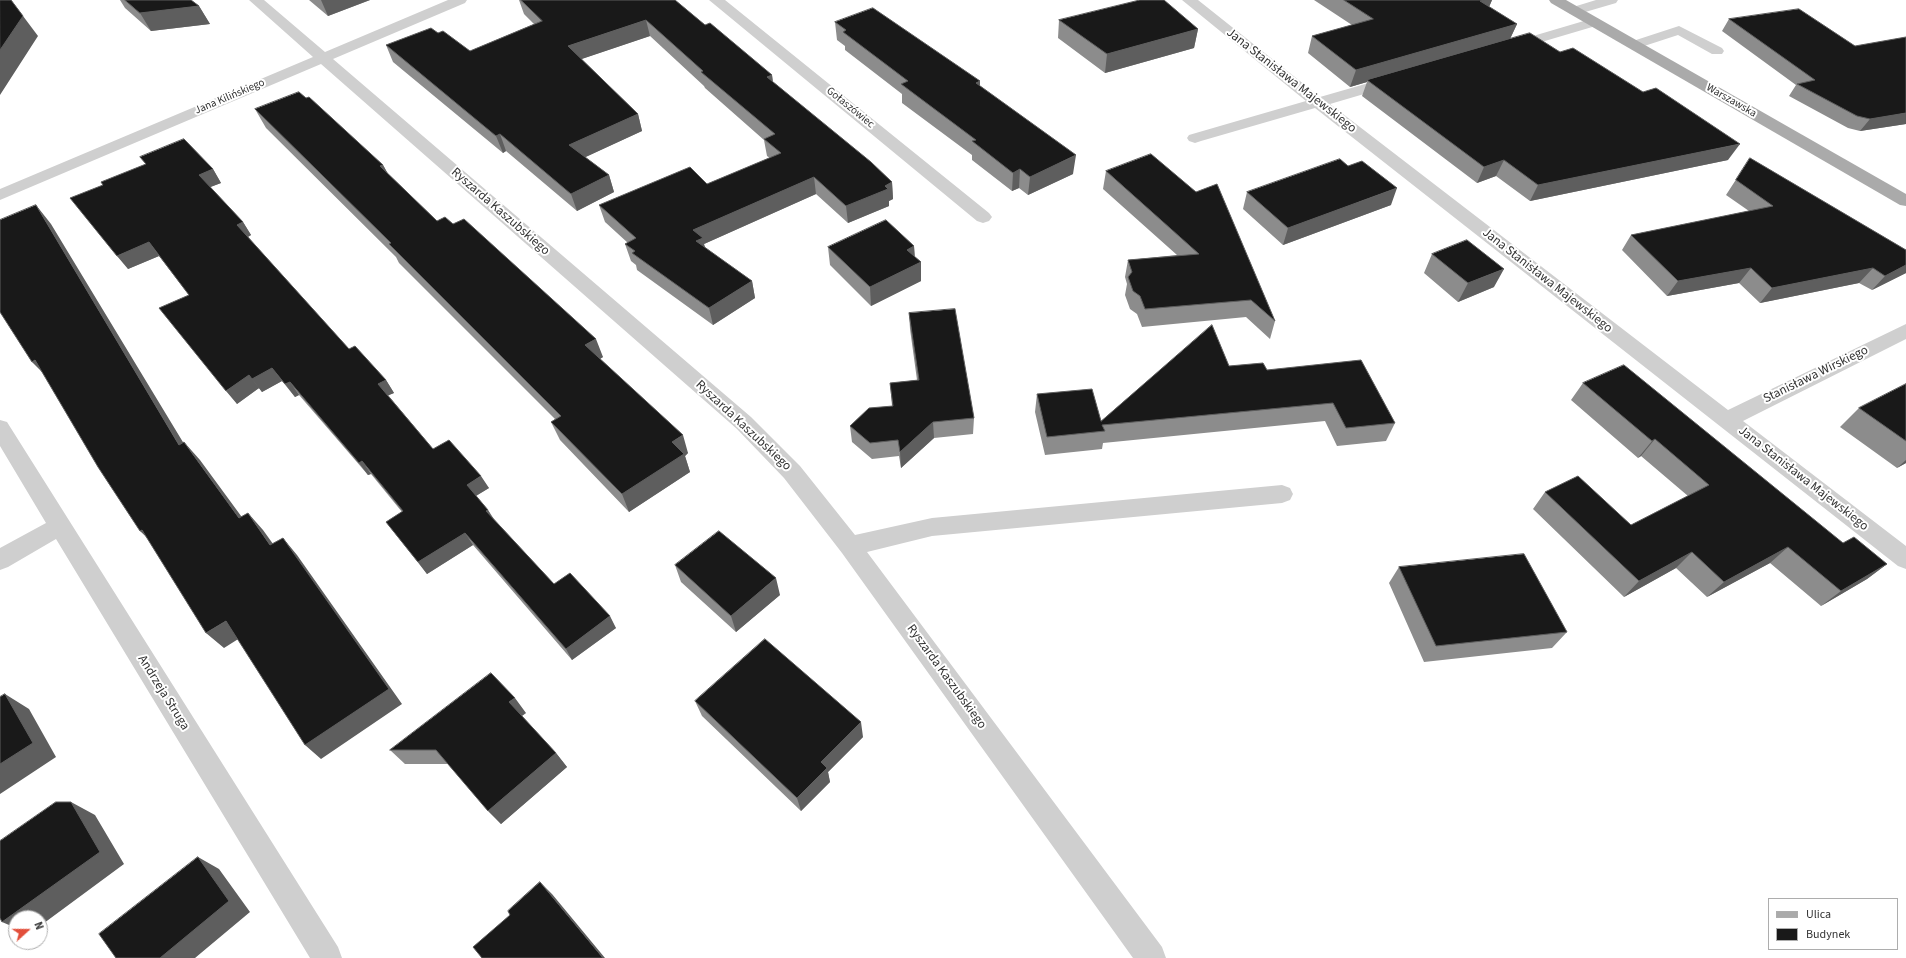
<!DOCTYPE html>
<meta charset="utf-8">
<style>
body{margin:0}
#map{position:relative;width:1906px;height:958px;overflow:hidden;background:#fff;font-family:"Source Sans 3",sans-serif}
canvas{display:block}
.legend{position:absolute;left:1768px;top:898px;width:130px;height:52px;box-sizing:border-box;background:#fff;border:1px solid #adadad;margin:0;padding:5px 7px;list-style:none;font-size:12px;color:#323232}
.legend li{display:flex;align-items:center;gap:8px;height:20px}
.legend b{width:20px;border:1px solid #adadad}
.north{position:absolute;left:8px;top:910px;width:40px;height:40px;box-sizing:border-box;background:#fff;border:1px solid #adadad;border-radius:50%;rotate:69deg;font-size:11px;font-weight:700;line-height:16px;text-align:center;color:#323232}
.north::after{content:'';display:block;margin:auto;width:14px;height:18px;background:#e24f3b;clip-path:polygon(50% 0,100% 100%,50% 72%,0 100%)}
</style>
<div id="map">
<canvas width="1906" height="958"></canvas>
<ul class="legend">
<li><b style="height:5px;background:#aaa"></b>Ulica</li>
<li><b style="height:11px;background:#191919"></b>Budynek</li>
</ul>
<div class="north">N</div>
</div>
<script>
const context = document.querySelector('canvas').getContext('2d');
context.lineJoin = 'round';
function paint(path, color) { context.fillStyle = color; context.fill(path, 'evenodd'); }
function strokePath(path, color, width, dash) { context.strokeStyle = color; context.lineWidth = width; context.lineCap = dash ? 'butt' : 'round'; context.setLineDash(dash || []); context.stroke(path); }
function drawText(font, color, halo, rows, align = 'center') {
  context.font = font + ' "Source Sans 3",sans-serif'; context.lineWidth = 4; context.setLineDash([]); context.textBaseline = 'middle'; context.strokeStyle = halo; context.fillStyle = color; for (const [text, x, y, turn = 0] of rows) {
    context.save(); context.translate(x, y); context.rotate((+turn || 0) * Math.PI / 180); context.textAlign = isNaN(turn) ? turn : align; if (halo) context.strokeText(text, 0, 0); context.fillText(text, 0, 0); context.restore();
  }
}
paint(new Path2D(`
 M249,0H264L325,52L448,0H467L465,3L333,59L751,417L800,466L855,535L932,518L1282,485L1290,488L1293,494L1290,500L1282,503L932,536L867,552L1162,947L1166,958H1133L842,553L784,478L737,429L321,64L0,200V189L313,57Z
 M709,0H725L989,213L992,217L989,221L983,223L977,221Z
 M1182,0H1198L1320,97L1393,76L1398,78L1401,81L1398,84L1330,104L1728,410L1906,324V339L1743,421L1906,546V569L1898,566L1315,108L1201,141L1195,143L1189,141L1187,138L1189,135L1306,101Z
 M1596,0H1618L1616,3L1575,15L1570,14L1568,11L1570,8Z
 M1594,18L1599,19L1601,22L1599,25L1511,51L1506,50L1504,47L1506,44Z
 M1679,26L1722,48L1724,51L1722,54H1712L1678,35L1635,49L1630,48L1628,45L1630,42Z
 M0,420L7,422L338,947L342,958H310L56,539L8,567L0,570V548L46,523L0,446Z`), '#cfcfcf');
paint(new Path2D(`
 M1549,0H1566L1906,194V206L1900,205L1551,3Z`), '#aaa');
paint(new Path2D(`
 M120,0H191L199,6L210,24L151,31L125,8Z
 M309,0H370L328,16Z
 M519,0H675L705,25L772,75L773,82L892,182L893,199L889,201V206L848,223L816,194L704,244L705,248L752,281L755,298L713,325L637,270L636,265L631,261L625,244L628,243L605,222L599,205L707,184L770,158L767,156L764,140L705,88L704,86L650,36L581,59L638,114L642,131L585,157L609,175L614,192L577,211L506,151L503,153L393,62L386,45L438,33L470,51L534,24L524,14Z
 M1314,0H1492L1489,7L1517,24L1510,39L1728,160L1530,201L1496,176L1477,183L1362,96L1367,82L1350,87L1308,53L1312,36L1352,25Z
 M1729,19L1855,46L1906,124L1860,131L1848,128L1789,96L1796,85L1722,31Z
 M1059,20L1198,29L1194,48L1105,73L1058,38Z
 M835,22L980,86L1073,174L1028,195L1019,188L1012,191L972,160V155L902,103V94L845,50V46L837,40Z
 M255,109L383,165L388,174L437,221L603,357L600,359L688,453L685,456L690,472L629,512L560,440L551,422L555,419L399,263L396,257L266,128Z
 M140,157L213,169L221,183L210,187L243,222L251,235L248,237L349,349L386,380L394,393L388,395L433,449L489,488L476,496L488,510L494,519L554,584L616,628L572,660L473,545L427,574L386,522L402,512L371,474L368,475L299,395L295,397L282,381L262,392L259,388L237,404L189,295L159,256L128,269L103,185L146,164Z
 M1750,158L1906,250V273L1872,290L1859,283L1760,303L1739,283L1667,296L1622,250L1631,235L1749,211L1726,195Z
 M1106,171L1275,321L1270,339L1246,317L1142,327L1137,314L1130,309L1125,295L1127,284L1125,277L1128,260L1177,255L1103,189Z
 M1247,192L1391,205L1283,245L1243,209Z
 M914,246L915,257L921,262V281L871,306L830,265L828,247Z
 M1432,254L1494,287L1458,302L1424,273Z
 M909,313L974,418L973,434L934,438L901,468L899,456L872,459L852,442L850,426L892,406L890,383L917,380L910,329Z
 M1229,366L1395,423L1386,441L1337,446L1325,421L1103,443L1102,449L1045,455L1035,412L1037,394L1101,421Z
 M1583,383L1843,543L1887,564L1867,579L1821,606L1770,563L1707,597L1676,568L1624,597L1533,509L1545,492L1631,525L1688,496L1641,456L1638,458L1571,400Z
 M1906,384V463L1897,468L1840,427L1859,408Z
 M675,565L780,595L736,632L681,582Z
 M1399,567L1567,632L1552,648L1424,662L1389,583Z
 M695,701L863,737L828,772L830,782L801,811L702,716Z
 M526,713L522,716L556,753L567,767L501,824L448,764H405L390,750Z`), '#8c8c8c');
paint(new Path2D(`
 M11,0L38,36L0,95V50Z
 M321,0H370L328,16Z
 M1485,0H1492L1486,14L1480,1Z
 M199,6L210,24L151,31L140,13Z
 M646,20L650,36L573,62L568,46Z
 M1517,24L1509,41L1367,80V82L1350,87L1356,70Z
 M1198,29L1194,48L1105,73L1107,54Z
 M772,75L774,92L767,77Z
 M980,81V100L976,83Z
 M1906,113V124L1860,131L1870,119Z
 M638,114L642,131L575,162L569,145Z
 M500,134L506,151L503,153L496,136Z
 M1740,144L1728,160L1530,201L1538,185Z
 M1076,155L1073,174L1028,195L1030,177Z
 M1504,160L1496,176L1477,183L1484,167Z
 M383,165L393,183L380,166Z
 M213,169L221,183L208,188L199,175Z
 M1020,169L1019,188L1012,191L1013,173Z
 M609,175L614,192L577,211L571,194Z
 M814,177L816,194L704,244L707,255L700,258L693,230Z
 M892,182L893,199L889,201V206L848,223L846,206L885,186Z
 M1397,188L1391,205L1283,245L1288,228Z
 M36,205L51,224L195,462L179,445Z
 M243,222L251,235L246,238L237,225Z
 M149,242L159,256L128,269L117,256Z
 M914,246L915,265L907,250Z
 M921,262V281L871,306L870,287Z
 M1906,265V273L1872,290L1885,276Z
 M1751,268L1739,283L1667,296L1678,281Z
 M1873,268L1859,283L1760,303L1772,288Z
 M1504,269L1494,287L1458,302L1468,283Z
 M752,281L755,298L713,325L709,308Z
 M596,339L603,357L592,364L585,345Z
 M35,360L50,380L32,362Z
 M272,368L282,381L262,392L252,379Z
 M249,375L259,388L237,404L226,391Z
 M386,380L394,393L387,396L378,384Z
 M290,382L299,395L295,397L285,384Z
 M933,422L934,438L901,468L900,452Z
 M683,435L688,453L685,456L690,472L629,512L622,494L672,442Z
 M1655,439L1641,456L1638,458L1652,441Z
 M184,442L200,460L255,535L239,518Z
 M1906,460V463L1897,468Z
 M362,461L371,474L368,475L359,463Z
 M481,476L489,488L474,497L467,485Z
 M488,510L495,522L486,511Z
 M248,513L263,530L286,562L270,545Z
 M142,530L158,548L140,531Z
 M465,533L473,545L427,574L418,562Z
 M283,538L297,555L402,704L321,759L305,745Z
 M1788,547L1770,563L1707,597L1724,582Z
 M1692,552L1676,568L1624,597L1639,581Z
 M1887,564L1867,579L1821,606L1841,591Z
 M776,578L780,595L736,632L731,616Z
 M610,616L616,628L572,660L566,649Z
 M226,621L243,636L224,648L206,633Z
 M5,694L29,709L56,757L0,794V764Z
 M515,698L526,713L520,717L509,702Z
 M861,722L863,737L828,772L830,782L801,811L797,798L821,762Z
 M556,753L567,767L501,824L488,811Z
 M71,802L95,815L124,864L40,926V918H16V928L2,922Z
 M198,857L219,869L250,912L195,958H160Z
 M540,882L552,894L605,958H603Z`), '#5e5e5e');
const building = new Path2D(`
 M0,0H11L23,16L0,50Z
 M125,0H191L199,6L140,13Z
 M521,0H675L705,25L710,23L772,75L767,77L871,162L892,182L885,186L888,189L846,206L814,177L693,230L703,238L696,241L752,281L709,308L632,253L635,251L625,244L636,238L599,205L690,167L707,184L781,153L764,139L775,134L701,72L703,71L646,20L568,46L638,114L569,145L609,175L571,194L500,134L496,136L386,45L431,28L438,33L443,31L470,51L542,21Z
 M1140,0H1164L1198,29L1107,54L1059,20Z
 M1344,0H1485L1480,1L1517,24L1356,70L1312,36L1373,19Z
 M873,8L980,81L976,83L1076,155L1030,177L1020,169L1013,173L972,141L976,140L901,84L908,81L843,32L846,30L835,22Z
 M1799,9L1855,46L1906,37V113L1870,119L1857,116L1797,84L1815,80L1729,19Z
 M1530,33L1560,52L1573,48L1643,92L1656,88L1740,144L1538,185L1504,160L1484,167L1367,80Z
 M299,92L306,98L309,97L383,165L380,166L437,221L445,217L453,224L464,219L596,339L585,345L683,435L672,442L684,454L622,494L551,422L561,416L389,244L391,243L255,109Z
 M184,139L213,169L199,175L243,222L237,225L349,349L355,346L386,380L378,384L433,449L449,440L481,476L467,485L488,510L486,511L554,584L570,573L610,616L566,649L465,533L418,562L386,522L403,511L362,461L359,463L290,382L285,384L272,368L252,379L249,375L226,391L159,308L189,295L149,242L117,256L70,198L103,185L101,182L146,164L140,157Z
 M1151,154L1196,192L1217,184L1275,321L1251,300L1145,309L1140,296L1133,291L1128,277L1132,272L1128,260L1199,254L1106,171Z
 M1750,158L1906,250V265L1885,276L1873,268L1772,288L1751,268L1678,281L1631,235L1773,206L1736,180Z
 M1340,159L1348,166L1362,161L1397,188L1288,228L1247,192Z
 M36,205L179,445L184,442L239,518L248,513L270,545L283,538L389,689L305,745L226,621L206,633L142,530L140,531L98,467L35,360L32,362L0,312V220Z
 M886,220L914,246L907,250L921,262L870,287L828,247Z
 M1467,240L1504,269L1468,283L1432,254Z
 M955,309L974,418L933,422L900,452L898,440L870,443L850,426L869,408L893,406L890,383L919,380L909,313Z
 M1212,325L1229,366L1263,363L1267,370L1361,360L1395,423L1346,428L1333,403L1102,425L1105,431L1047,437L1037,394L1092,389L1101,421Z
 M1624,365L1843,543L1854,537L1887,564L1841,591L1788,547L1724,582L1692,552L1639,581L1545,492L1578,476L1631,525L1709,485L1655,439L1652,441L1583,383Z
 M1906,384V441L1859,408Z
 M719,531L776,578L731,616L675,565Z
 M1524,554L1567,632L1436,646L1399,567Z
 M765,639L861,722L821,762L827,768L797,798L695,701Z
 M491,673L515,698L509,702L556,753L488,811L436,750H390Z
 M5,694L33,743L0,764V697Z
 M56,802H71L100,852L2,922L0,918V841Z
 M198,857L229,901L160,958H116L99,934Z
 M540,882L603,958H482L473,947L510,915L508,911Z`);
paint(building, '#191919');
strokePath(building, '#5e5e5e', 1);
drawText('11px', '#323232', '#fff', [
 ["Jana Kilińskiego",230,97,-23],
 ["Warszawska",1731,101,30],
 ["Gołaszówiec",850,108,39]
]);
drawText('13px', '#323232', '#fff', [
 ["Jana Stanisława Majewskiego",1291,81,38],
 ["Ryszarda Kaszubskiego",500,212,41],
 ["Jana Stanisława Majewskiego",1547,281,38],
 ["Stanisława Wirskiego",1816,375,-26],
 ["Ryszarda Kaszubskiego",743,426,43],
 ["Jana Stanisława Majewskiego",1803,479,38],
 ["Ryszarda Kaszubskiego",946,677,54],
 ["Andrzeja Struga",163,693,58]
]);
</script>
